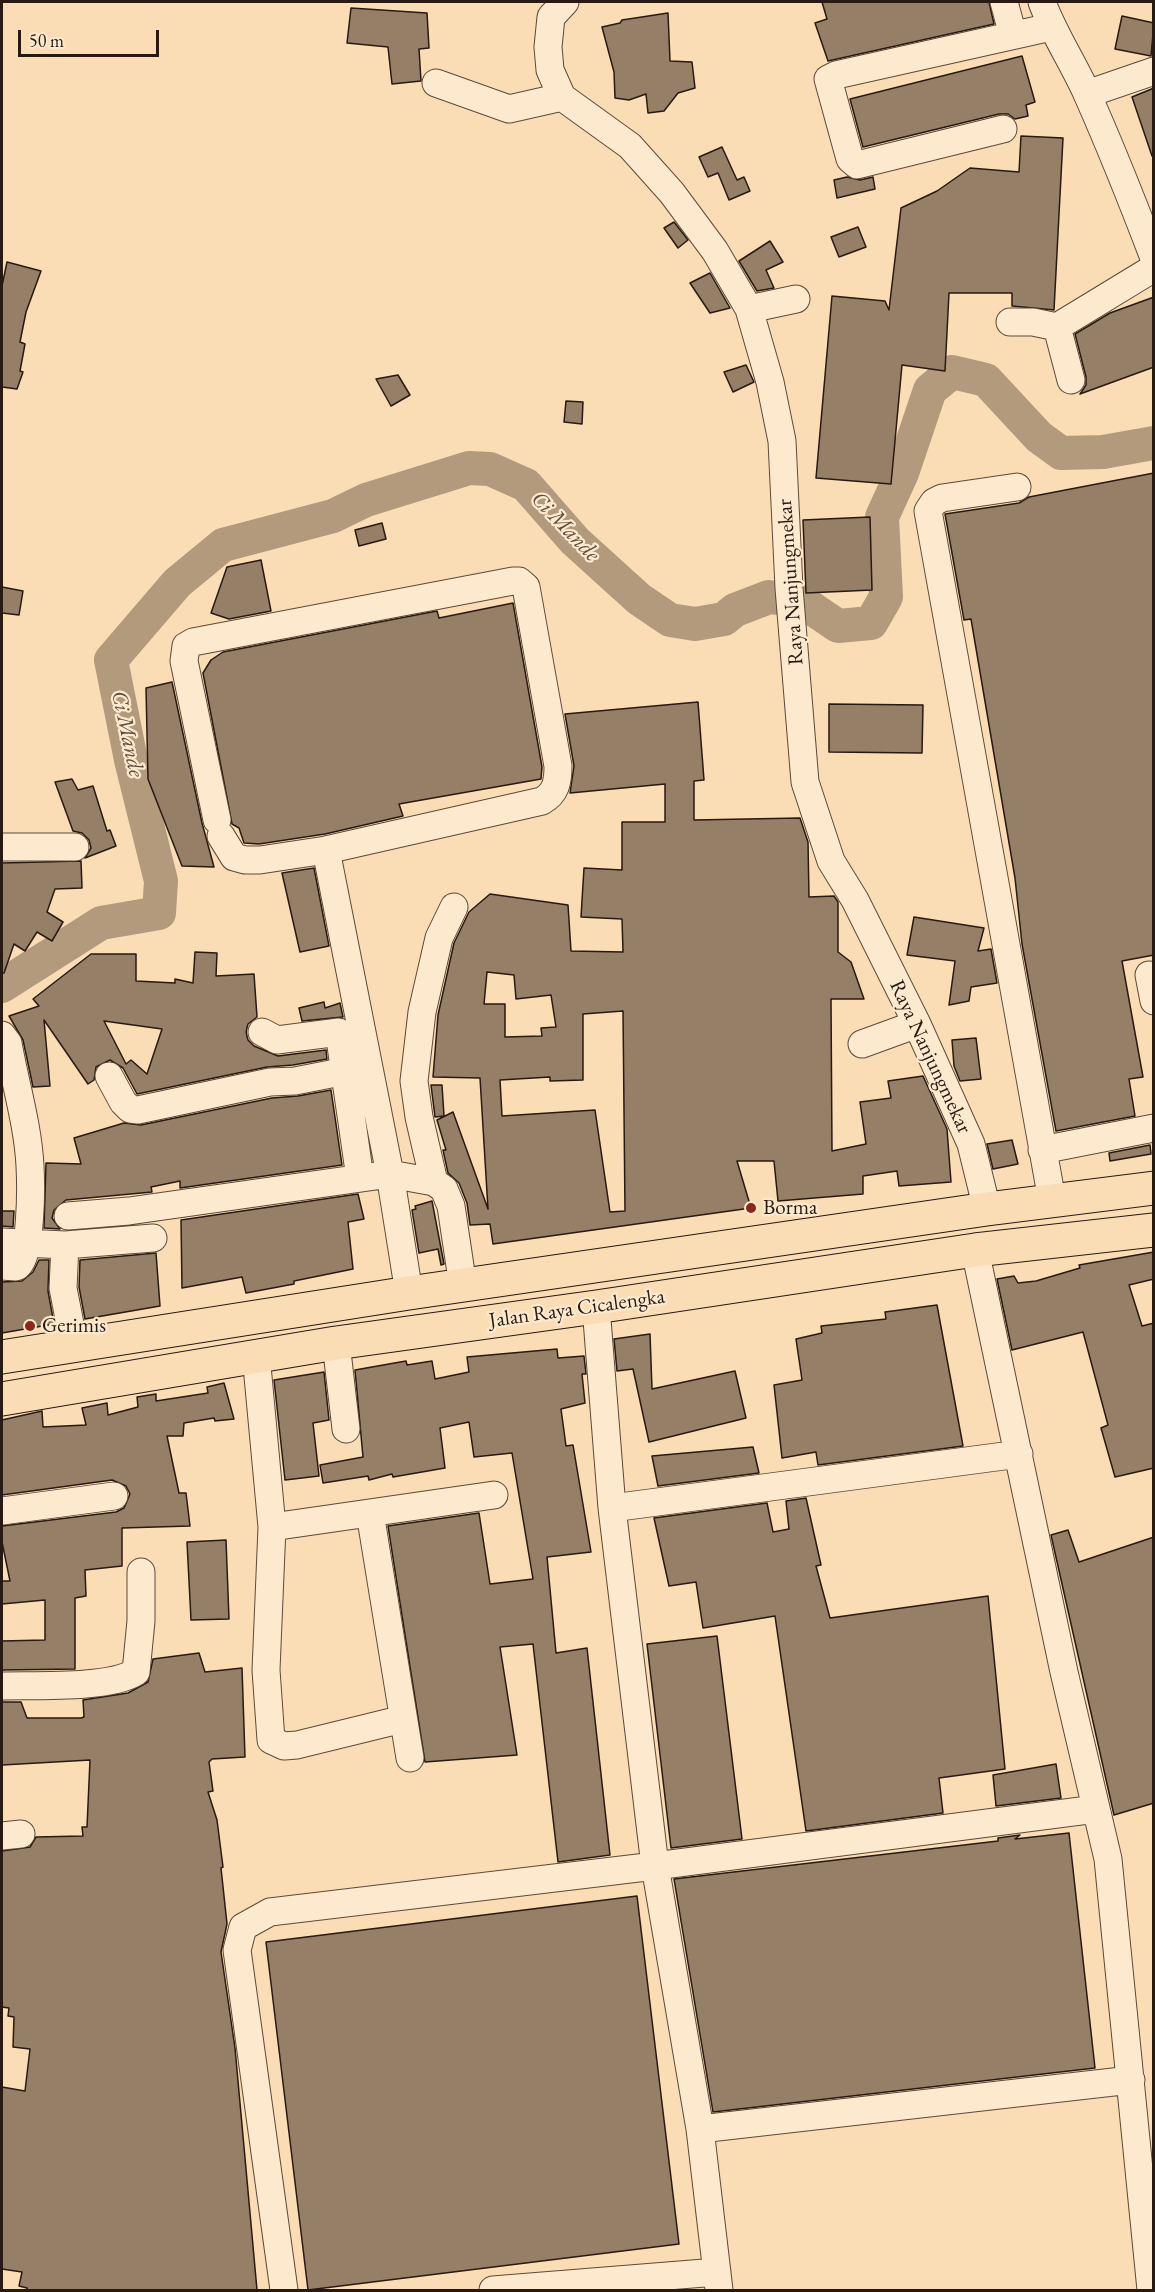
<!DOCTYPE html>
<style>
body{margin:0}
#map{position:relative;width:1155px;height:2292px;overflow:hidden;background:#faddb4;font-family:"EB Garamond",serif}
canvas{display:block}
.frame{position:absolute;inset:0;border:3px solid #281912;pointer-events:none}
.scale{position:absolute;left:18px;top:30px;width:141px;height:27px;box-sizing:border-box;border:3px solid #281912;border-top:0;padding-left:8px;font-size:18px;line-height:21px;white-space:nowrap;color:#281912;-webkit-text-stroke:4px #fce9ce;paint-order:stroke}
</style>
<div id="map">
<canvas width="1155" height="2292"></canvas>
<div class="frame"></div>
<div class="scale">50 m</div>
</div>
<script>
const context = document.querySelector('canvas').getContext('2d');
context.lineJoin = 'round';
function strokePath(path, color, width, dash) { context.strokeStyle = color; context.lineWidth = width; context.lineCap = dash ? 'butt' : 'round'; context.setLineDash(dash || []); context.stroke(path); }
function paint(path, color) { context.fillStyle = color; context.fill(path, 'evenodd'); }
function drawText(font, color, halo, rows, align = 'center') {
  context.font = font + ' "EB Garamond",serif'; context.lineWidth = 4.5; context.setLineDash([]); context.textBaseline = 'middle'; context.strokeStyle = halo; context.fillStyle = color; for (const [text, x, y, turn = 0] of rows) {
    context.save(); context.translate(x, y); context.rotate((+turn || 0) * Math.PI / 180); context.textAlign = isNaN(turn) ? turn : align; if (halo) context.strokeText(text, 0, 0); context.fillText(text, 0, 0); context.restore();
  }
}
strokePath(new Path2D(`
 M2,986L101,923L159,913L161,881L131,760L111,660L177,583L223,545L333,516L366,500L469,468L490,469L526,485L575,541L639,599L670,620L695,624L724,619L735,610L769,597L801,601L838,626L871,623L886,597L882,517L902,473L930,390L952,372L986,380L1039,437L1061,453L1103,452L1154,443`), '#b39a7d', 34);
const building = new Path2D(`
 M822,2H989L994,24L828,61L815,23L827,19Z
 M351,8L427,13L429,48L419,49L421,81L392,84L388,47L347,43Z
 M668,13L670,61L692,62L695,88L678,93L664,111L648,113L646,94L629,100L615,98L614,72L602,27L620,23L622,20Z
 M1122,16L1154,23L1151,56L1115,49Z
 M1022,56L1035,102L1026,105L1028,116L1015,119L1008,114H999L863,147L850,99Z
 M1154,88V156H1152L1132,97Z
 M1021,136L1063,138L1054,310L1012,306V293H949L945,371L902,365L891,484L816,478L832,296L885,301L889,310L901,208L937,191L970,168L1019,172Z
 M722,147L737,180L744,177L750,191L729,200L718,173L708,177L699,157Z
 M847,177L860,180L873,177L875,189L837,198L834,180Z
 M674,222L688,240L678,248L664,228Z
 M858,227L866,247L839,257L831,237Z
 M770,241L783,262L766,270L774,288L757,291L739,261Z
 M7,262L41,271L26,312L20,342L25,344L20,371L23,372L17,389L2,387V286Z
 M710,273L730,308L710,313L690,283Z
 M1154,297V367L1080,394L1086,385V377L1075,334L1110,313Z
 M746,365L754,382L733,392L724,372Z
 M398,375L410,395L391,406L376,379Z
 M566,401L583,402L582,424L564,422Z
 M1154,473V955L1122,961L1143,1077L1129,1079L1135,1116L1056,1131L1022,944L1015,878L971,619L964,620L945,514L1019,503L1029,497Z
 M870,517L872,590L806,593L803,520Z
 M382,523L386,539L359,546L355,530Z
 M261,560L271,611L229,619L211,613L227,567Z
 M2,587L23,591L19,615L2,613Z
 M513,603L542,767L541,779L399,804L403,816L325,834L259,844L244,843L239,828L232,824L203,673L211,660L223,652L437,611L439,618Z
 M172,682L202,823L214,867L182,866L148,779L146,688Z
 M698,702L704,780L694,781V820L800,818L808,842L809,897L834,896L838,902V952L851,962L864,999H831L832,1151L866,1144L860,1102L891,1098L888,1081L923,1076L947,1129L951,1182L899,1186L897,1171L863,1176V1194L778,1201L774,1161H737L751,1208L493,1244L490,1224L470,1225L467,1203L459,1183L448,1173L443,1150H446L437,1120L453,1112L488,1209L480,1078L433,1077L438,1015L454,943L469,912L490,894L568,905L571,951L623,952L622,919L581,917L584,868L622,870V822H665V784L570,793L574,766L565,714ZM487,972L514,975L516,999L551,995L556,1027L541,1028L542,1036L505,1037V1004H484ZM623,1011L625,1211L610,1212L595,1110L502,1116L500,1080L550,1077V1081L583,1080V1014Z
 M829,704L923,705L922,753L829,752Z
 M72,779L78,790L93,786L107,831L110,830L116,846L85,858L91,848L89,840L82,833L73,831L55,782Z
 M81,861L82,888L55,889L47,912L63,922L52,941L37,932L25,951L14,944L4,973H2V863Z
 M314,868L329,946L300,952L282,873Z
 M914,917L984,928L978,951L991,949L997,983L971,987L969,1001L949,1005L955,961L907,955Z
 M195,952L217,953L216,976L254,974L257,1017L248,1024L246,1032L248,1040L254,1046L278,1056L326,1050L327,1059L293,1065L267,1067L137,1094L123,1068L110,1060L96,1067L94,1080L88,1084L44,1020L50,1086L33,1087L23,1040L9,1016L39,1006L33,999L91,954H136V981L175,983V979L193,983ZM104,1021L162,1029L147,1074L131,1060L126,1064Z
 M324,1002L325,1008L340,1003L343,1017L302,1021L299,1008Z
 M976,1038L981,1079L960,1081L954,1066L952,1040Z
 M431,1085H442L444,1116L435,1117Z
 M331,1090L342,1165L180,1188V1181L151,1187L152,1192L66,1200L54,1210L52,1218L60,1229L44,1228L46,1163L81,1164L74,1138L124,1123L141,1125L272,1098L298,1096Z
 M1012,1140L1018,1164L993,1169L987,1144Z
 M1150,1145L1151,1154L1110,1161L1109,1153Z
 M358,1194L364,1219L348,1222L353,1269L294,1281V1284L246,1293L242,1277L182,1288L181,1220Z
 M432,1201L444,1264L441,1265L438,1249L419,1253L412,1210L416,1209L415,1206Z
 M2,1211H14L13,1227L2,1226Z
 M1154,1252V1279L1129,1285L1142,1326L1154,1323V1468L1115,1477L1101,1428L1108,1425L1083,1332L1012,1350L997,1279L1014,1276L1018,1283L1036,1281L1080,1268L1079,1265Z
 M156,1253L160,1306L85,1319L79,1287L80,1260Z
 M39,1260H49L48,1291L54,1324L2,1333V1282L22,1281L33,1272Z
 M937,1305L963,1446L818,1465L816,1452L782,1458L774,1385L802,1380L796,1339L822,1333L821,1326L886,1319L885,1312Z
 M650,1334L652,1389L735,1371L746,1418L649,1442L633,1369L617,1371L614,1339Z
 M557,1349L558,1358L584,1356L586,1374H582L585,1403L561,1409L566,1446L573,1445L591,1552L547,1557L556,1653L587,1648L610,1855L558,1862L533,1644L500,1647L517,1755L425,1762L388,1526L479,1513L490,1584L533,1579L512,1453L474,1457L469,1422L440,1428L445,1468L393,1477L392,1474L369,1480L368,1476L323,1483L320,1465L363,1457L355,1370L406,1361L407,1365L432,1361L435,1379L469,1372L467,1357Z
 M324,1372L329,1420L313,1423L319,1476L285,1480L274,1380Z
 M224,1383L234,1419L215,1421L214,1418L184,1423L183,1436H167L179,1493H186L190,1526L122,1528V1566L85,1570L86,1596L75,1598V1669L2,1670V1641L45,1640V1600L2,1604V1581H10L2,1542V1526L116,1512L124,1508L130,1494L126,1486L112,1480L2,1495V1420L42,1411L43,1427L86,1425L82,1408L107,1403L108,1415L138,1407L137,1397L156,1394V1401L208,1393L207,1387Z
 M753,1447L759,1473L658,1486L652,1456Z
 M806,1498L821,1565L816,1566L830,1618L988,1596L1005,1769L939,1778L943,1813L806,1831L775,1616L703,1628L696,1582L669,1586L654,1518L767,1503L773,1532L789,1529L786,1501Z
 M1068,1530L1079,1562L1154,1537V1803L1114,1815L1051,1535Z
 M226,1540L229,1619L191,1620L187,1542Z
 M717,1636L742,1839L671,1848L647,1644Z
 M199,1653L205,1672L242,1668L245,1757L212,1759L209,1762L213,1791L208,1792L217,1820L223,1867L221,1868L227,1924L221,1952L235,2048L257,2290H27V2288L19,2286L22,2272L2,2269V2087L25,2091L30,2049L13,2047L14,2017L8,2016L9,2008L2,2007V1851L30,1847L36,1837L83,1836L82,1827H87L90,1760L2,1765V1702H21L27,1718H81L84,1717L83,1700L128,1693L148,1682L153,1659Z
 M1056,1764L1061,1798L996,1806L993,1775Z
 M1069,1833L1095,2068L713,2112L674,1879L998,1841V1838L1020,1835L1015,1839Z
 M637,1896L679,2244L308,2290L266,1942Z`);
paint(building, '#957f66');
strokePath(building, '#281912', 1.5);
const minor = new Path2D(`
 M565,2L551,17L548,47L550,70L562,97L630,146L672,193L715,251L749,309L770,382L782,441L789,588L805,782L831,861L855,900L917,1024L971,1144L987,1209
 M1004,2L1013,35
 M1042,2C1054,35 1074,64 1088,96C1112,150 1133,203 1154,258
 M436,83L509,109L562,97
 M1087,94L1154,71
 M1003,129L857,165L850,159L828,79L836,75L1051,27
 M749,309L796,299
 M1010,322H1033L1057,327L1154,268
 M1057,327L1071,380
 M1017,487L942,498L934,502L928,511L1052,1200
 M217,820L184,661L186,646L193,642L513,581H519L526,587L558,766C558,782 556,793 542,801L326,850L260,860H245L234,857L221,836
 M2,847H75
 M326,850L390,1174L409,1293
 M1149,975L1154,1001
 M262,1032L277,1040L339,1032L360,1178
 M2,1035L8,1043C15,1083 28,1125 30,1166C31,1184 32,1260 16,1267L2,1266
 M862,1044L917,1024
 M109,1076L123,1102L130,1109L138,1110L270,1082L295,1081L346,1071
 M1042,1150L1154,1128
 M434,1182L419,1117L414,1081L422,1012L439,938L454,907
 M68,1216L129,1211L390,1174L434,1182L444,1189L451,1206L463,1286
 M2,1242L65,1245L153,1238
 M65,1245L63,1288L74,1344
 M975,1250L1064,1672L1108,1859L1151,2290
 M596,1307L612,1508L655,1866L700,2129L719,2290
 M336,1343L346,1429
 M256,1355L272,1527L266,1670L271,1740L284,1746L297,1745L403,1719
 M612,1508L1019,1454
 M2,1511L114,1496
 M370,1513L410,1758
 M272,1527L494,1495
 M2,1686C34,1685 109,1689 136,1672L141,1621V1572
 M2,1836L21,1834
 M700,2129L1131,2080
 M284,2290L237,1950L243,1927L270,1912L655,1866L1096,1809
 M493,2290L717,2272`);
const highway = new Path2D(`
 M2,1357L409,1293L987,1209L1154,1188
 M2,1399L336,1343L596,1307L975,1250L1154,1230`);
strokePath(minor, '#5c4a3a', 29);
strokePath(highway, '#281912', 35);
strokePath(minor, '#fce9ce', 27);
strokePath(highway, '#faddb4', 33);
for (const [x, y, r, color] of [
 [751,1208,6,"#8f2418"],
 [30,1326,6,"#8f2418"]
]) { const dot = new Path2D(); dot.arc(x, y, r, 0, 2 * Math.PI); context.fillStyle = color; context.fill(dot); strokePath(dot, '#fce9ce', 2); }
drawText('21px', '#281912', '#fce9ce', [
 ["Raya Nanjungmekar",791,582,-94],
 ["Raya Nanjungmekar",930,1057,65],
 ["Jalan Raya Cicalengka",577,1309,-8]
]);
drawText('21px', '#281912', '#fce9ce', [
 ["Borma",763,1208],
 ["Gerimis",42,1326]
], 'left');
drawText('italic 22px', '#604d3d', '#fce9ce', [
 ["Ci Mande",565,527,46],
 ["Ci Mande",127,734,78]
]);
</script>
